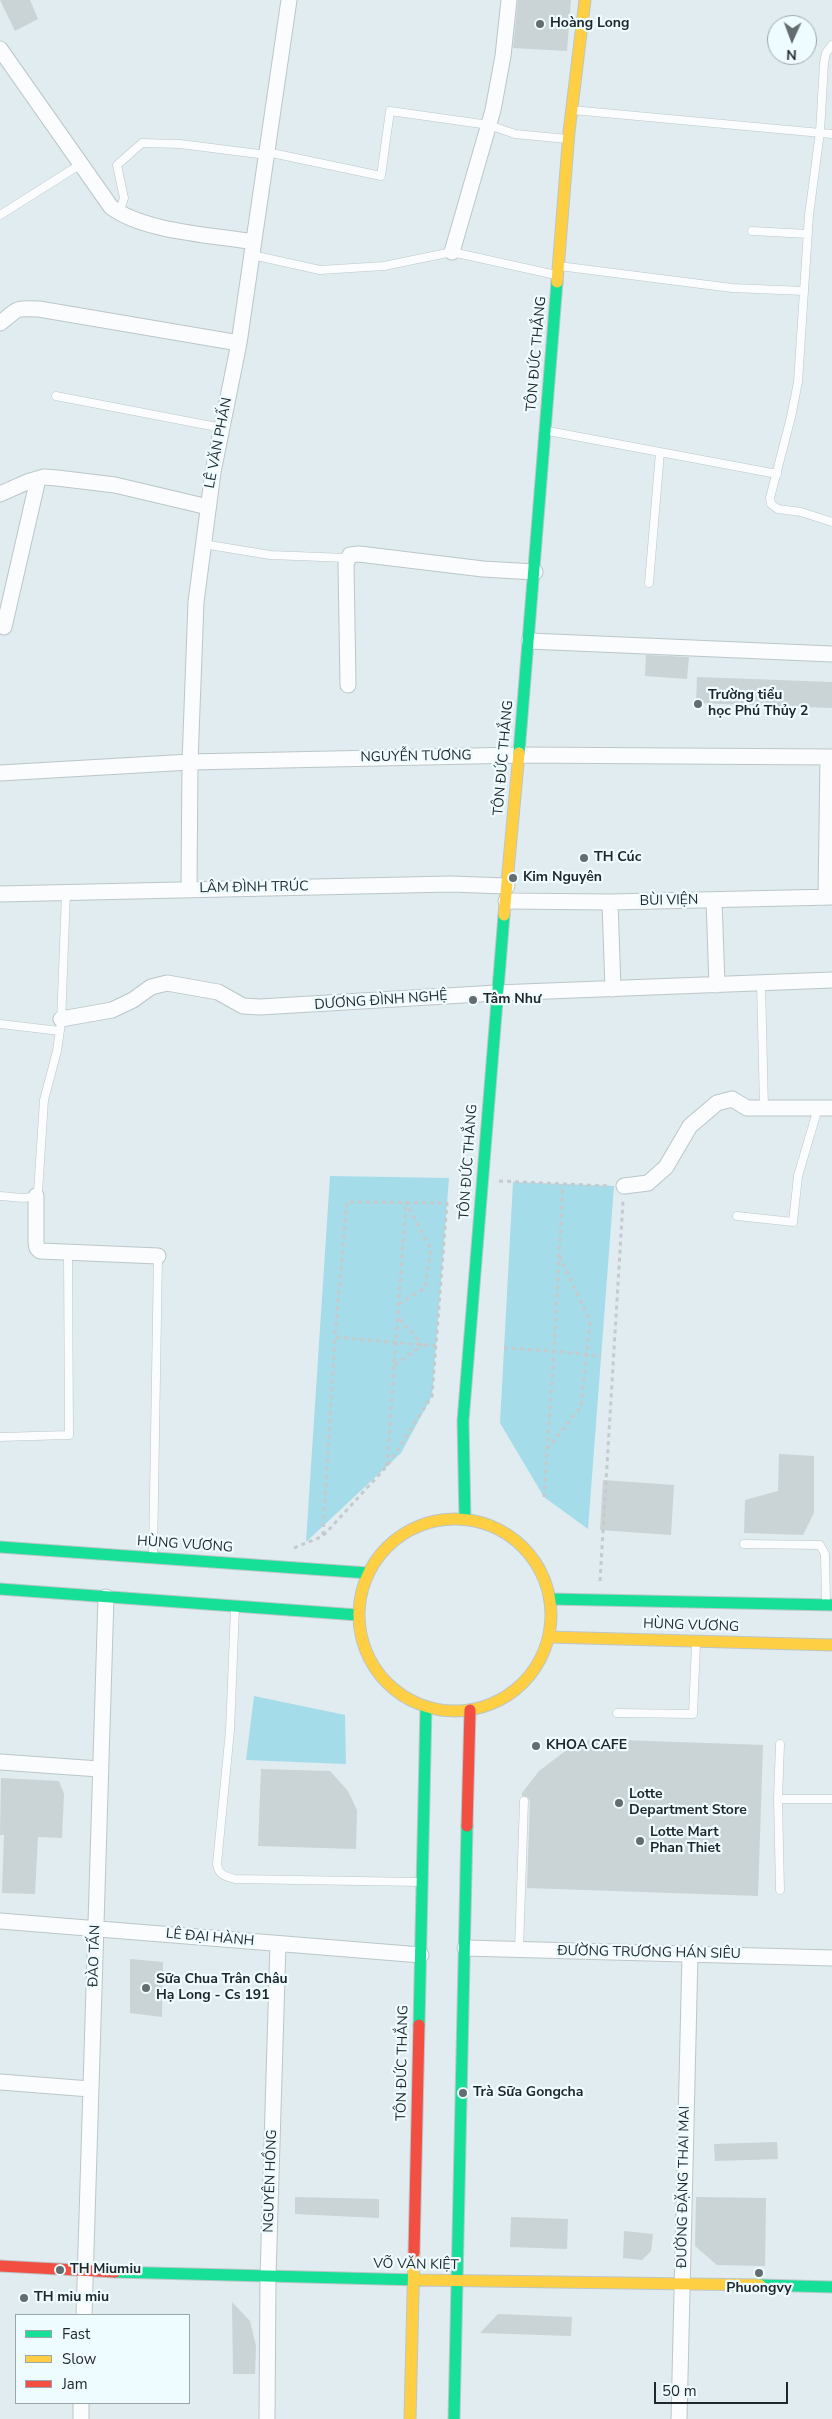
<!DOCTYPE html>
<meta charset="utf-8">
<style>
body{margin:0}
#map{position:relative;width:832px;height:2419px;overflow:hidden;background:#e0ecf0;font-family:"Nunito Sans",sans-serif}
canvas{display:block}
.legend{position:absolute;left:15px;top:2314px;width:175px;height:90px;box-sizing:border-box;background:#eefbff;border:1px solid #9ba6aa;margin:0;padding:6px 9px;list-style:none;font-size:15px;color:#1f272a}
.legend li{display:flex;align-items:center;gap:10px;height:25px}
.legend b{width:25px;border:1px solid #9ba6aa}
.north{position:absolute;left:767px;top:15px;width:50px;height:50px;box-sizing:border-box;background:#eefbff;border:1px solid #9ba6aa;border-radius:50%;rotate:182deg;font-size:14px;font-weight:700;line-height:20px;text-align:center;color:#1f272a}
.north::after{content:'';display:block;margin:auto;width:18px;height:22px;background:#636c6f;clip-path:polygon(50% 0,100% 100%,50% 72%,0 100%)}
.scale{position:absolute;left:654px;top:2382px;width:134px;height:22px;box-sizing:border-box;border:2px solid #1f272a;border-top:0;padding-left:6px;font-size:15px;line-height:18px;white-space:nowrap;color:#1f272a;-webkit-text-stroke:4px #eefbff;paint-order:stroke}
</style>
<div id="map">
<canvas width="832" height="2419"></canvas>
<ul class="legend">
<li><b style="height:6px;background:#16e098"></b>Fast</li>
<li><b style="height:6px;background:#ffcf43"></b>Slow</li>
<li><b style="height:6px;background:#f24e42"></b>Jam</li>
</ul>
<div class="north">N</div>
<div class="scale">50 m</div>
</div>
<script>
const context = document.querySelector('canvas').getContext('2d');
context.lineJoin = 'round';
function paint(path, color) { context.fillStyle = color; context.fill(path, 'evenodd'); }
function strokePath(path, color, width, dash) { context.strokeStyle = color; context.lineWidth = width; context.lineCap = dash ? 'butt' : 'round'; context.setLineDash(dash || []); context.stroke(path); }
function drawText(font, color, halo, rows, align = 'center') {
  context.font = font + ' "Nunito Sans",sans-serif'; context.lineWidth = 4.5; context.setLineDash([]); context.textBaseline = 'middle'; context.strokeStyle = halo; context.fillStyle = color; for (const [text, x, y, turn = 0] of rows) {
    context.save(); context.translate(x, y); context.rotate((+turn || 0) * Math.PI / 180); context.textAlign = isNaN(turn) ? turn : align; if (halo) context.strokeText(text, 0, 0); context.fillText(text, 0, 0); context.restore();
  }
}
paint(new Path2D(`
 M330,1176L449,1178L432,1396L401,1453L306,1542Z
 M513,1182L614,1186L588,1529L544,1497L500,1423Z
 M254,1696L345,1715L346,1764L246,1760Z`), '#a5dcea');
paint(new Path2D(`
 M0,0H30L38,19L15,31Z
 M518,0H571L567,51L513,48Z
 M646,655L689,657L687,679L645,676Z
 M697,677L832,682V708L696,703Z
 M779,1454L814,1456V1513L803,1535L744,1533L745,1500L778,1491Z
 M603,1480L674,1485L671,1535L600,1530Z
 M592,1739L763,1745L758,1896L527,1888L530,1801L527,1797L522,1796V1793L539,1771L568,1749Z
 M261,1769L330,1771L348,1791L357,1810L356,1849L258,1846Z
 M1,1778L59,1781L64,1794L62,1838L38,1837L35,1894L2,1893L4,1835H0Z
 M130,1959L163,1962L162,2017L130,2013Z
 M777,2142L778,2159L715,2161L714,2144Z
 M295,2197L379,2199V2218L295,2214Z
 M696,2197L766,2198L765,2266L717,2265L695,2246Z
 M511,2217L568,2219L567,2249L510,2247Z
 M624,2231L653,2234L651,2251L642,2260L623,2258Z
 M232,2302L250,2321L256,2346L255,2374H233Z
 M498,2314L572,2317L571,2336L480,2333Z`), '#cad3d6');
const lane = new Path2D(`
 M832,45L826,53L824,63L820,132L809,215L798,382L791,417L770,498L771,504L778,509L801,512L832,522
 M572,110L832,134
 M267,152L381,176L390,111L489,125L515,134L567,139
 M119,213L124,198L117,165L142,143L180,144L267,155
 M0,215L81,164
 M752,231L808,234
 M252,255L320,270L384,266L452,252L556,275
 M559,266L732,288L804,291
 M56,396L222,428
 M548,431L777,474
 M203,544L270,555L347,558
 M649,583L660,452
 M761,983L764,1108
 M0,1024L60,1031
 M0,1196C11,1196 31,1202 38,1192L44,1100L57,1051L61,1023L66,893
 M737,1216L793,1222L798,1176L818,1108
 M0,1437L69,1435L68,1253
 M744,1544L820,1545L825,1554L826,1603
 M153,1556L158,1256
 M235,1608L230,1730L217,1864C219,1875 224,1876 235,1879L420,1882
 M617,1713L693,1714L696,1644
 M778,1799H832
 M780,1890L778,1799L780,1744
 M519,1950L524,1801`);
const street = new Path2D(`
 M0,49L111,207C144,232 213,235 254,242
 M452,252L493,110L503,56L509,0
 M0,323C20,309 11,308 39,309L239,343
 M0,494L27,482L44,477L57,478L115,485L208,507
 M4,627L38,479
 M529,641L832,654
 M348,685L346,564L350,555L359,554L483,569L535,572
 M0,773L190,762L519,755L832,757
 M189,890L190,762L196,602L213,472L239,343L289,0
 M0,894L450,884L507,886
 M826,897L828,757
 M714,900L717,985
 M506,901L610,902L832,897
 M610,902L613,989
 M61,1019L112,1010L133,1000L151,987L167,983L218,992L243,1006L260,1007L497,993L832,980
 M624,1186L648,1183L666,1167L690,1126L717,1103L732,1099L747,1108H832
 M36,1196V1242L37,1248L40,1251L158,1256
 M0,1762L99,1769
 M0,1921L421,1955
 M465,1948L832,1958
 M0,2082L90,2089
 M84,2315L106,1597
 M81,2419V2403
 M267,2419L268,2276L278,1944
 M679,2419L690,1954`);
const fast = new Path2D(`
 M519,753L557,282
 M465,1519L463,1421L504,915
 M0,1547L368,1573
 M0,1589L358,1615
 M550,1599L832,1605
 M419,2025L426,1707
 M115,2272L419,2280
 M760,2285L832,2287
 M454,2419L467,1826`);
const slow = new Path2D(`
 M557,282L569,132L585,0
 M504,915L519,753
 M359 1615a96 96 0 1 1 192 0a96 96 0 1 1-192 0Z
 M549,1637L832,1645
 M419,2280L760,2285
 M410,2419L414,2253`);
const jam = new Path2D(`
 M467,1826L470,1710
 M414,2253L419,2025
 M0,2266L115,2272`);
strokePath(lane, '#bcc6c9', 9);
strokePath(street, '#bcc6c9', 17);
strokePath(fast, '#bcc6c9', 13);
strokePath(slow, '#bcc6c9', 13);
strokePath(jam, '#bcc6c9', 13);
strokePath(new Path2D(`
 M499,1181L610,1186
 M399,1304L425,1288L431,1249L406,1203
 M504,1348L554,1351L563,1184
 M395,1365L422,1345L398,1317
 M547,1449L581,1407L590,1321L560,1257
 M387,1466L406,1202
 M544,1497L554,1351L601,1356
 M323,1535L335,1337L436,1346
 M294,1548L323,1536L387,1466L432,1396L447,1203L347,1202L335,1337
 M600,1581L623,1201`), '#c6cacc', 3, [4, 4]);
strokePath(lane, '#fafcfd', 8);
strokePath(street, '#fafcfd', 15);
strokePath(fast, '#16e098', 11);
strokePath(slow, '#ffcf43', 11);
strokePath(jam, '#f24e42', 11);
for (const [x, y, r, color] of [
 [540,24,5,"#636c6f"],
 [698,704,5,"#636c6f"],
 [584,858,5,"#636c6f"],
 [513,878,5,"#636c6f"],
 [473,1000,5,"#636c6f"],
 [536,1746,5,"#636c6f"],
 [619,1803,5,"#636c6f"],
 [640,1841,5,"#636c6f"],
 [146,1988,5,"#636c6f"],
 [463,2093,5,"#636c6f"],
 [60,2270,5,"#636c6f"],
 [759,2273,5,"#636c6f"],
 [24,2298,5,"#636c6f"]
]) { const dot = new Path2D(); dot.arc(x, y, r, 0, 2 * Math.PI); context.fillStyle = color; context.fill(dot); strokePath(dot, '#eefbff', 2); }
drawText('bold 14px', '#1f272a', '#eefbff', [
 ["Hoàng Long",550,24],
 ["Trường tiểu",708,696],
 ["học Phú Thủy 2",708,712],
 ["TH Cúc",594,858],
 ["Kim Nguyên",523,878],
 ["Tâm Như",483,1000],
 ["KHOA CAFE",546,1746],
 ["Lotte",629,1795],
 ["Department Store",629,1811],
 ["Lotte Mart",650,1833],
 ["Phan Thiet",650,1849],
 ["Sữa Chua Trân Châu",156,1980],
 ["Hạ Long - Cs 191",156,1996],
 ["Trà Sữa Gongcha",473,2093],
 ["TH Miumiu",70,2270],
 ["Phuongvy",759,2289,"center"],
 ["TH miu miu",34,2298]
], 'left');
drawText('14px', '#1f272a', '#eefbff', [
 ["TÔN ĐỨC THẮNG",537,354,-85],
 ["LÊ VĂN PHẤN",219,443,-79],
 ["NGUYỄN TƯƠNG",416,757,-1],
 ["TÔN ĐỨC THẮNG",504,758,-85],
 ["LÂM ĐÌNH TRÚC",254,888,-1],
 ["BÙI VIỆN",669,901,-1],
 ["DƯƠNG ĐÌNH NGHỆ",381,1001,-4],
 ["TÔN ĐỨC THẮNG",469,1162,-86],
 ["HÙNG VƯƠNG",185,1545,4],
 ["HÙNG VƯƠNG",691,1626,2],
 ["LÊ ĐẠI HÀNH",210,1938,5],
 ["ĐƯỜNG TRƯƠNG HÁN SIÊU",649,1953,1],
 ["ĐÀO TẤN",95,1956,-88],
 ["TÔN ĐỨC THẮNG",403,2063,-89],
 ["NGUYÊN HỒNG",271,2181,-88],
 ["ĐƯỜNG ĐẶNG THAI MAI",684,2187,-89],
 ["VÕ VĂN KIỆT",416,2265,1]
]);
</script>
